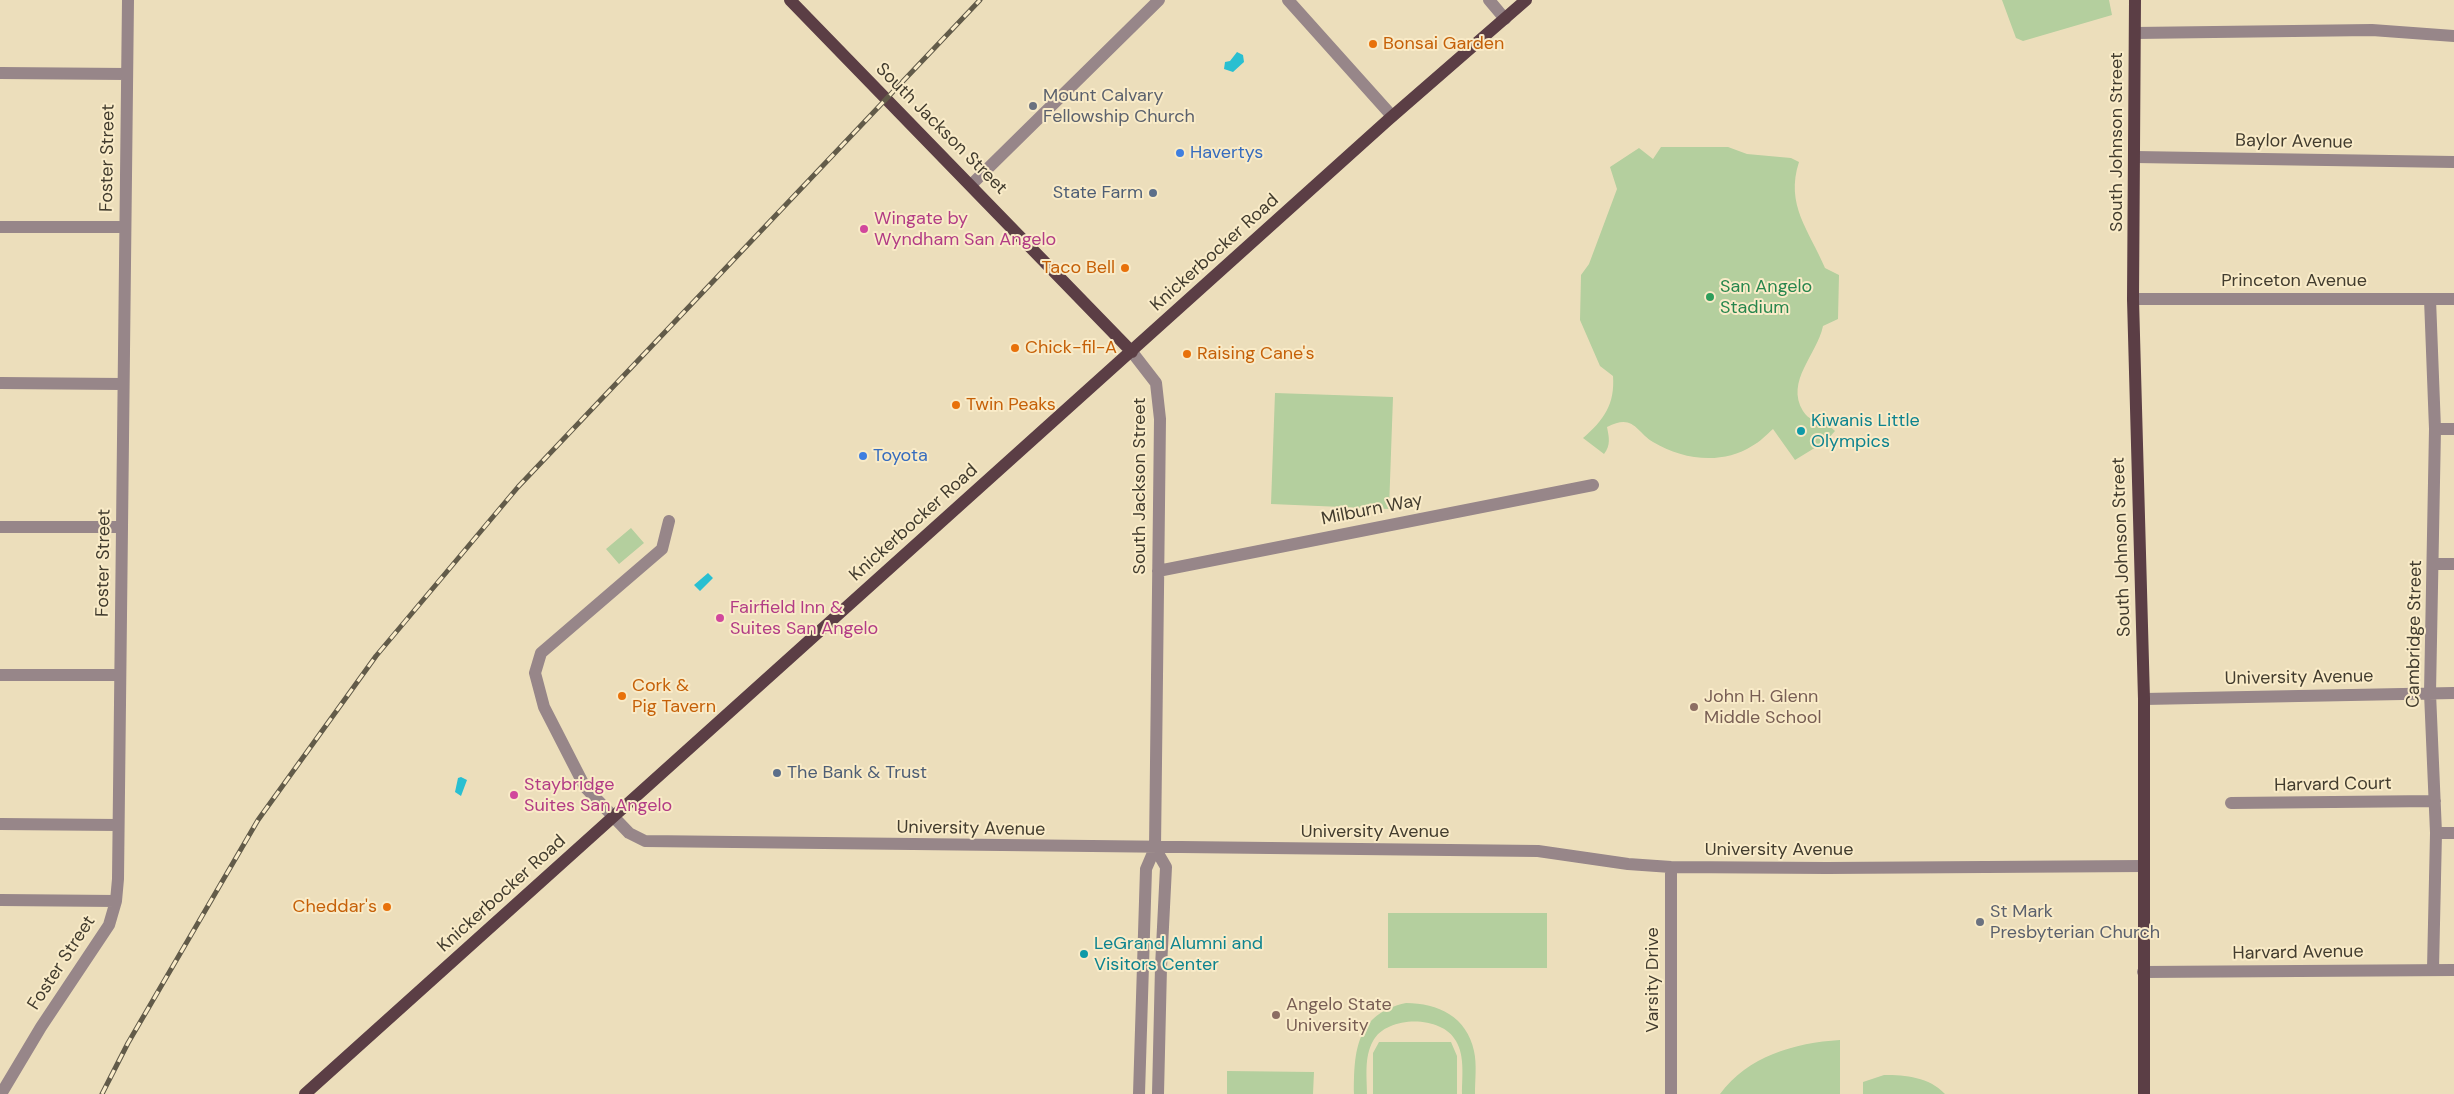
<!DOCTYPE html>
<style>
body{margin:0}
canvas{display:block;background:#ecdebb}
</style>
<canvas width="2454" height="1094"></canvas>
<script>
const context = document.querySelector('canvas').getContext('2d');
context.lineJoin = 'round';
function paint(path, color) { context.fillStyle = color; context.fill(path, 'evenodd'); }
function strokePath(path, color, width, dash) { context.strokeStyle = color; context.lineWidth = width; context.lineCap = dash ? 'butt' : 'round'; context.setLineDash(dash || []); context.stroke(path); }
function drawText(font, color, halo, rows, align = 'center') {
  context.font = font + ' "DM Sans",sans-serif'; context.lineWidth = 4; context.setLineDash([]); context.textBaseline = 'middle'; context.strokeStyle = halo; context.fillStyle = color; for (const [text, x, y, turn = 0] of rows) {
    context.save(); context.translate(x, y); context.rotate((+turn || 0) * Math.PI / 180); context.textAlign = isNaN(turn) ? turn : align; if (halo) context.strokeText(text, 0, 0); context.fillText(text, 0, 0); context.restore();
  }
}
paint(new Path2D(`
 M2002,0H2109L2112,15L2023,41L2016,38Z
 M1661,147H1728L1747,154L1791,158L1799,162C1785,205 1809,230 1825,268L1839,275L1838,319L1823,326C1817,355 1785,381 1803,411C1809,420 1813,420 1823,420L1835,431L1826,441L1795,460L1773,429C1766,435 1760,442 1752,446C1722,465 1683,460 1653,442C1636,432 1634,413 1607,427C1609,437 1611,445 1604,454L1583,438C1604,420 1615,404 1613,376L1600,366L1580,320L1581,275L1589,264L1617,189L1610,167L1639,148L1653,159Z
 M1275,393L1393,397L1389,509L1271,504Z
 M631,528L644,543L619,564L606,549Z
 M1388,913H1547V968H1388Z
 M1406,1003C1438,1003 1467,1017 1474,1051C1477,1064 1475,1080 1475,1094H1462C1462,1077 1465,1056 1456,1041C1442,1015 1387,1015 1373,1041C1364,1057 1367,1077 1367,1094H1354C1354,1051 1356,1014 1406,1003Z
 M1840,1040V1094H1720C1748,1056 1794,1043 1840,1040Z
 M1379,1042H1451L1457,1056V1094H1373V1053Z
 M1227,1071L1314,1072L1313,1094H1227Z
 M1884,1075C1906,1075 1929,1077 1945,1094H1863V1082Z`), '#b4cf9e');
paint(new Path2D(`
 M1237,52L1243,55L1244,62L1233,72L1224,69L1225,62L1230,61Z
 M708,573L713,578L700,591L694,585Z
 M461,777L467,780L461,796L455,792L458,778Z`), '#29bfd1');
strokePath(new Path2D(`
 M1288,0L1392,116
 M1489,0L1505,19
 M2135,33L2372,30L2454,36
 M0,73L127,74
 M2135,157L2454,162
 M972,184L1159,0
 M0,227H125
 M2133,299H2454
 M2430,299L2435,429L2430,693L2436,833L2433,969
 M1132,352L1156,383L1160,419L1155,848L1146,869L1139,1094
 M0,383L123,384
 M2435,429H2454
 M669,521L662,549L541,653L535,673L544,707L585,787L629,833L645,841L1538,851L1628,864L1671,867L1827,868L2144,866
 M0,527H122
 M2433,564H2454
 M1158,571L1593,485
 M0,675H120
 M2144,699L2454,693
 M2231,803L2435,801
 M0,824L118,825
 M2436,833H2454
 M1155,848L1166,867L1161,967L1158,1094
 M1671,867V1094
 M0,900L116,901
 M2143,972L2454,970
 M1,1094L41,1027L109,925L116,901L118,879L128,0`), '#978689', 12);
strokePath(new Path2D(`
 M790,0L1132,352
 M2135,0L2133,299L2144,699V1094
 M305,1094L1388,120L1526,0`), '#5b3e45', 12);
const rail = new Path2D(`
 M102,1094L128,1043L258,820L376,656L518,487L980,0`);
strokePath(rail, '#625b49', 5);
strokePath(rail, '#f9ebc8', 3, [9]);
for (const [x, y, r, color] of [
 [1373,44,5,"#e8710a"],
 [1033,106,5,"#6b7280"],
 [1180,153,5,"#3f7fe0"],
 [1153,193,5,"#5c6f8a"],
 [864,229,5,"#d1479c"],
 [1125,268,5,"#e8710a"],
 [1710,297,5,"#2e9e5b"],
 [1015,348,5,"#e8710a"],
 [1187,354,5,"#e8710a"],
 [956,405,5,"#e8710a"],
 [1801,431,5,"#0f9aa8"],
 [863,456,5,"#3f7fe0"],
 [720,618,5,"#d1479c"],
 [622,696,5,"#e8710a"],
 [1694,707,5,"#8d6e63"],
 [777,773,5,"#5c6f8a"],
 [514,795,5,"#d1479c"],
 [387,907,5,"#e8710a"],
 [1980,922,5,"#6b7280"],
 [1084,954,5,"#0f9aa8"],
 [1276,1015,5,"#8d6e63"]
]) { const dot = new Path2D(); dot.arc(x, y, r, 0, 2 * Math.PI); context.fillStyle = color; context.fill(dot); strokePath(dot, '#f9ebc8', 2); }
drawText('18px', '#c56008', '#f9ebc8', [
 ["Bonsai Garden",1383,44],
 ["Taco Bell",1115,268,"right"],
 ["Chick-fil-A",1025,348],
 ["Raising Cane's",1197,354],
 ["Twin Peaks",966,405],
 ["Cork &",632,686],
 ["Pig Tavern",632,707],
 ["Cheddar's",377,907,"right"]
], 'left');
drawText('18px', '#5b616d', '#f9ebc8', [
 ["Mount Calvary",1043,96],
 ["Fellowship Church",1043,117],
 ["St Mark",1990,912],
 ["Presbyterian Church",1990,933]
], 'left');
drawText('18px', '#423c2e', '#f9ebc8', [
 ["South Jackson Street",941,129,45],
 ["South Johnson Street",2117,142,-90],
 ["Baylor Avenue",2294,142,1],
 ["Foster Street",108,158,-89],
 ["Knickerbocker Road",1215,253,-42],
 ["Princeton Avenue",2294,281],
 ["South Jackson Street",1140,486,-90],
 ["Milburn Way",1372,510,-11],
 ["Knickerbocker Road",914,523,-42],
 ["South Johnson Street",2122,547,-92],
 ["Foster Street",104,563,-89],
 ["Cambridge Street",2415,634,-89],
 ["University Avenue",2299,678,-1],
 ["Harvard Court",2333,785,-1],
 ["University Avenue",971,829,1],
 ["University Avenue",1375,832],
 ["University Avenue",1779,850],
 ["Knickerbocker Road",502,894,-42],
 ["Harvard Avenue",2298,953,-1],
 ["Foster Street",62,963,-57],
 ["Varsity Drive",1653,980,-90]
]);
drawText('18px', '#366cbe', '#f9ebc8', [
 ["Havertys",1190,153],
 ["Toyota",873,456]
], 'left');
drawText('18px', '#4e5e75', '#f9ebc8', [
 ["State Farm",1143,193],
 ["The Bank & Trust",787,773,"left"]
], 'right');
drawText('18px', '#b23c85', '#f9ebc8', [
 ["Wingate by",874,219],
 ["Wyndham San Angelo",874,240],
 ["Fairfield Inn &",730,608],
 ["Suites San Angelo",730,629],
 ["Staybridge",524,785],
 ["Suites San Angelo",524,806]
], 'left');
drawText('18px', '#27864d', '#f9ebc8', [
 ["San Angelo",1720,287],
 ["Stadium",1720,308]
], 'left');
drawText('18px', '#0d838f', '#f9ebc8', [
 ["Kiwanis Little",1811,421],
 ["Olympics",1811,442],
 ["LeGrand Alumni and",1094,944],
 ["Visitors Center",1094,965]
], 'left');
drawText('18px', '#785e54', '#f9ebc8', [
 ["John H. Glenn",1704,697],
 ["Middle School",1704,718],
 ["Angelo State",1286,1005],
 ["University",1286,1026]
], 'left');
</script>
